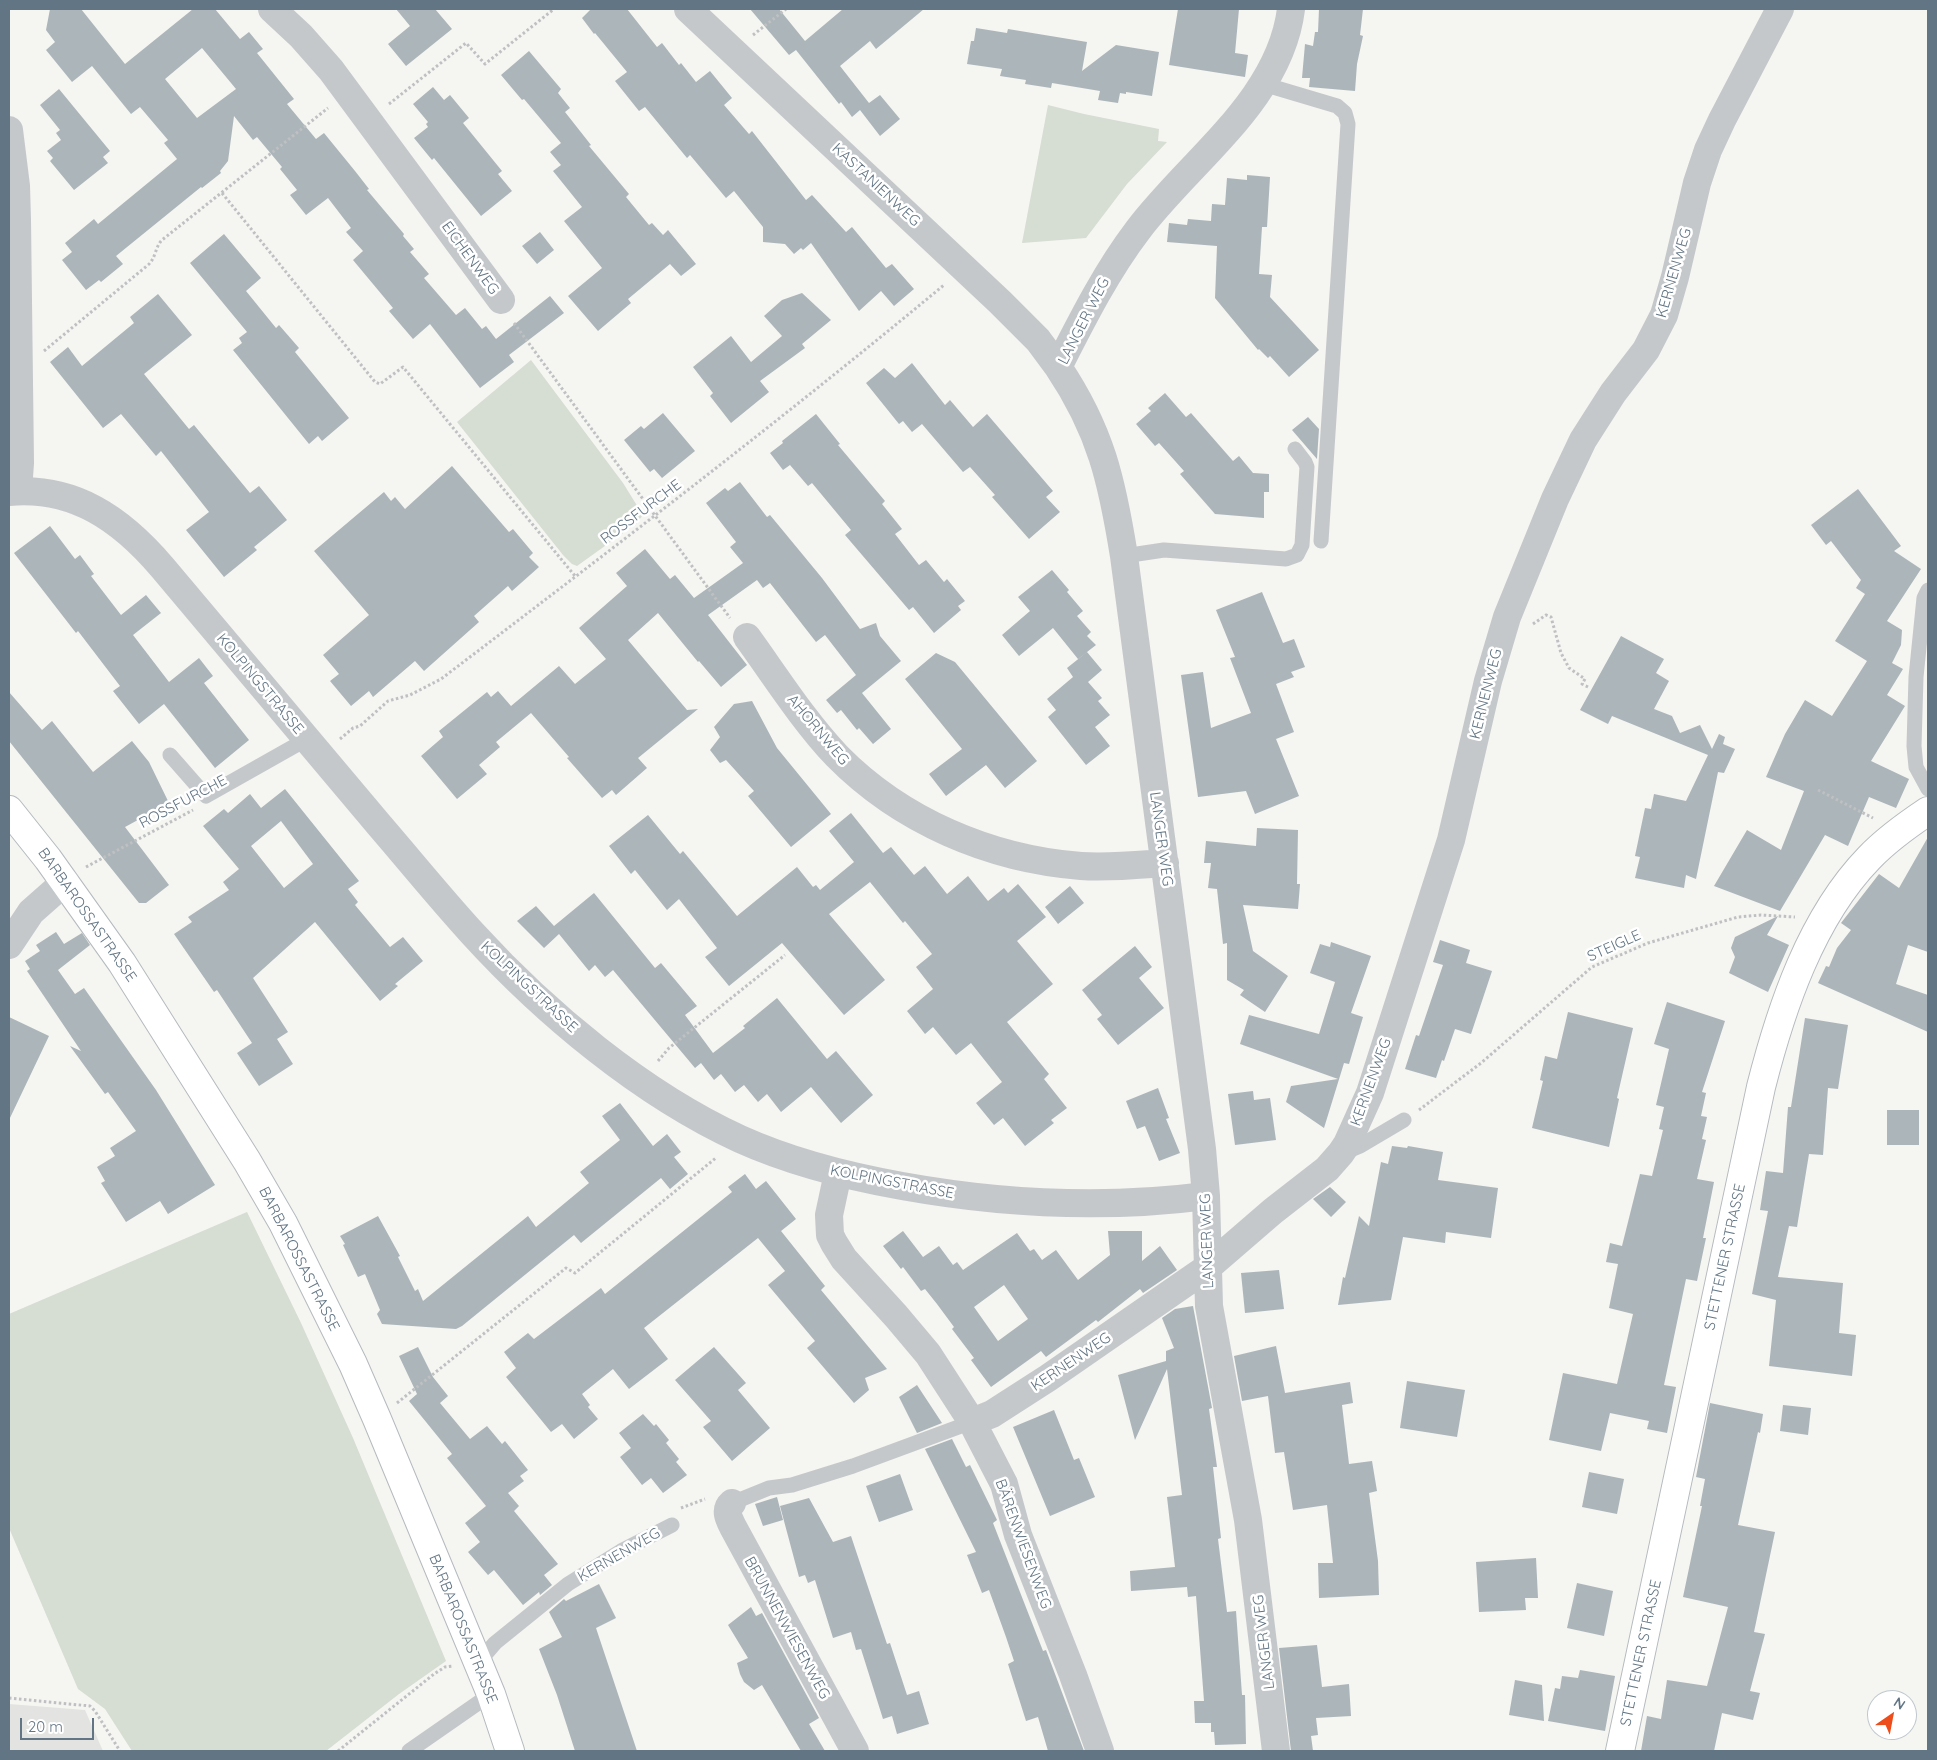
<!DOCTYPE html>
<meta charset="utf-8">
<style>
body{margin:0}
#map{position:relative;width:1937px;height:1760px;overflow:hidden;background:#f5f5f1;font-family:Quicksand,sans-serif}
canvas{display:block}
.frame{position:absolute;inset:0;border:10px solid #627584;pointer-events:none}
.north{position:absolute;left:1867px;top:1690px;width:50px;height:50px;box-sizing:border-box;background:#fff;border:1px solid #c0c8ce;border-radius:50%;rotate:33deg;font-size:14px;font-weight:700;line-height:20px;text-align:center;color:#627584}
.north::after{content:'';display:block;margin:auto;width:18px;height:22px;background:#ed4d1a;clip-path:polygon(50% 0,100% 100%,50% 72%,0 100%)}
.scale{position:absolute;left:20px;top:1718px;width:74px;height:22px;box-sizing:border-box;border:2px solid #627584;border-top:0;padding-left:6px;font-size:15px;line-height:18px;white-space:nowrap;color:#627584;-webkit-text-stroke:4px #fff;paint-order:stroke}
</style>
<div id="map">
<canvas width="1937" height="1760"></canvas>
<div class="frame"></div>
<div class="north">N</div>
<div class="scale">20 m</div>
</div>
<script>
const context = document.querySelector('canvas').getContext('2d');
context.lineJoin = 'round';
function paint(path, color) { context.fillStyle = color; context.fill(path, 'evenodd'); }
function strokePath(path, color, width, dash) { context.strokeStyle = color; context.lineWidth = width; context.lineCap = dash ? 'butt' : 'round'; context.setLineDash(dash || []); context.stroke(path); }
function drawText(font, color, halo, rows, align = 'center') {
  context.font = font + ' Quicksand,sans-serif'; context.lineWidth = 5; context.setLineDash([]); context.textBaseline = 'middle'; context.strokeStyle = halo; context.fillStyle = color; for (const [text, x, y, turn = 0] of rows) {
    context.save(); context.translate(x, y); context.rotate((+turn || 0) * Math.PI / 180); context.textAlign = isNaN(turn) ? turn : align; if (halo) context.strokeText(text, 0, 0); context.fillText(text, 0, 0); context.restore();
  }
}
paint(new Path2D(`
 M9,1704L85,1710L103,1751H9Z`), '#e3e4e2');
paint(new Path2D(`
 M1048,105L1084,114L1159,129L1158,141L1167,142L1127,184L1086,238L1022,243Z
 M531,360L623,483L641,512L642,516L637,523L577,566L572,564L563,555L457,422Z
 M247,1212L301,1323L353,1438L446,1661L399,1694L326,1751H132L105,1709L78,1689L9,1528V1314Z`), '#d6ddd2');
paint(new Path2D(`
 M50,9H81L125,64L193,9H215L240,39L249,32L263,49L257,53L294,99L287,104L316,139L324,133L355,171L369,189L367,190L404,234L403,236L414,249L410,252L429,274L424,278L456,315L465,308L482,329L486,326L496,339L550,296L564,313L509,355L514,362L480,388L430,324L413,339L389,311L393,308L353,260L363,251L346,232L351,228L328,198L306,215L290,195L297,190L280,169L282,167L257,137L253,140L234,116L228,161L220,171L221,173L202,188L201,187L116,256L123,264L101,282L99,280L86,290L62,260L72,252L65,243L94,219L98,224L177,159L164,143L168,140L140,107L131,114L92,66L72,82L46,50L55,42L46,30ZM202,48L236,89L197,118L165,79Z
 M396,9H435L452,29L406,66L388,44L410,26Z
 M591,9H627L657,47L662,43L679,65L681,63L696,82L710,71L732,98L724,105L749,134L752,131L806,200L812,195L846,232L852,227L886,268L892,264L914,289L894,306L881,291L859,311L811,243L803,250L801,248L794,254L785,244L763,242V227L734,191L726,198L690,155L687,158L645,107L639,111L615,81L627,72L595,33L594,34L582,18Z
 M750,9H779L805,41L843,9H924L876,49L870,41L840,66L869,103L880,95L900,119L880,136L860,110L852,117L841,102L839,104L796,50L789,55Z
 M1178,9H1239L1235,53L1248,55L1245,77L1169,65Z
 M1319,9H1363L1360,35L1363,36L1357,64L1355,91L1309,87L1310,78H1302L1305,44L1313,46L1315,32H1318Z
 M976,28L1007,33L1008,29L1087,42L1082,71L1116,45L1159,52L1152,96L1126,92V94L1120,93L1118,103L1098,100L1100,91L1052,83L1051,88L1025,84L1026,80L1000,76L1002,69L967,64L971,41H974Z
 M529,51L561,89L558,93L570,108L565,112L591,145L589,146L629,194L626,197L649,225L652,223L663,235L668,230L696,264L681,276L670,264L628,299L631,303L598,331L568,296L602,268L564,221L582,207L553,171L561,165L550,152L561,143L524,99L522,100L501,75Z
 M433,87L444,100L450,95L469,118L463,123L502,171L498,174L512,191L481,216L434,158L432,160L414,138L428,127L426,124L428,122L413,104Z
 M59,89L110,151L103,157L108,163L74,190L50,161L53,158L47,151L61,140L56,133L60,130L40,105Z
 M1247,175L1270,177L1267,227H1262L1259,274L1272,275L1270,297L1319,350L1289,377L1270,356L1268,358L1259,349L1258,350L1215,298L1217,246L1167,242L1169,223L1187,225L1188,219L1211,221L1212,204L1225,205L1227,178L1247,180Z
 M540,232L554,250L537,264L522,246Z
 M224,234L261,278L246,291L276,328L279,325L299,348L295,352L349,418L322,441L318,436L309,444L233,350L242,343L239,338L247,332L190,263Z
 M802,293L831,320L802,344L805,348L760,381L769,392L731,423L710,396L713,393L693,367L731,336L751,362L782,336L764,316L782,300Z
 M158,294L192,335L144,374L189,429L194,425L250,493L259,486L287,520L254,547L257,550L224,577L186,530L209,512L161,451L156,456L121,414L103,428L50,362L68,347L82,366L134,323L130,317Z
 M912,363L945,405L950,400L973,427L987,414L1053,491L1046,497L1060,512L1029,539L992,497L995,495L970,467L963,472L922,424L912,432L903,421L899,424L866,383L884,368L895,378Z
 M1165,393L1186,417L1191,413L1233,461L1239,456L1253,473L1269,474V492H1264V518L1215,514L1180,474L1184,471L1159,443L1155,446L1136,424L1151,411L1148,408Z
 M663,413L695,451L662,478L654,469L650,472L624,440L641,426L644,429Z
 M816,414L840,444L838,445L885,501L882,504L902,529L895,534L919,565L926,560L944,582L947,579L965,601L958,606L961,610L934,633L913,607L909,610L845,535L851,530L812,483L808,486L790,465L783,470L770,453L783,443L782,441Z
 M1308,417L1319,429L1317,459L1292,430Z
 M452,466L509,532L513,529L533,553L529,557L539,567L512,591L508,586L474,616L479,622L424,671L415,661L373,697L369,691L351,706L330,681L339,674L323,655L369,615L314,551L384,492L391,501L395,497L405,509Z
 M740,482L767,517L770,515L822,578L860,629L876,623L880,636L901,661L862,693L891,729L873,744L859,728L857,730L841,710L837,713L826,700L856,675L825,635L816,642L770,583L763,588L757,580L708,615L747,665L721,687L699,661L698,662L658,613L628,640L687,710L698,709L638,758L647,768L616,795L612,790L602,798L567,758L569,757L531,713L496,742L500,747L479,765L487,774L457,799L421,756L443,737L439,731L487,692L491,697L498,691L511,706L559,666L575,684L606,659L579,628L627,586L616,573L645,549L670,579L675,575L694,598L743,563L730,547L736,542L706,503L725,488L728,491Z
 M1858,489L1901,546L1894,551L1921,569L1887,621L1902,630L1901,645L1892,663L1903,669L1887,695L1905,706L1871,761L1909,779L1896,808L1869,797L1848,846L1825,835L1780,911L1714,886L1747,830L1781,850L1804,791L1766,777L1785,734L1805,700L1832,716L1867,661L1835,641L1865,594L1856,588L1861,580L1831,541L1826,545L1811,525Z
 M50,526L75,559L80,555L94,574L91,576L121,615L146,595L161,613L133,635L169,682L199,658L213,676L204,683L249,740L215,768L164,704L139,724L113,691L120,686L78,631L76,633L14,553Z
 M1052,570L1069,590L1067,592L1083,611L1077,616L1091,632L1087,636L1096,645L1078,659L1053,628L1019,656L1002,635L1030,611L1018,597Z
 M1262,592L1283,643L1294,639L1305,667L1291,672L1294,677L1276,684L1294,732L1276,739L1299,796L1255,814L1246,791L1198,797L1181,675L1203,672L1211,728L1251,713L1230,658L1235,657L1216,610Z
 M1621,636L1664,659L1656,673L1669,681L1654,709L1672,716L1680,733L1700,725L1712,749L1719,734L1725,737L1723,744L1735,749L1724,773L1718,772L1696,879L1686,875L1684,888L1635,878L1640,857L1635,856L1645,808L1651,809L1654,794L1686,801L1708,755L1612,716L1608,724L1580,710Z
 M1087,652L1102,670L1088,682L1102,698L1098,701L1110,715L1095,727L1110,746L1086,765L1048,717L1056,710L1047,699L1073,677L1067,668Z
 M936,653L955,662L1037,761L1005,788L986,765L946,796L929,774L962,749L905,679Z
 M9,692L42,730L52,721L93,772L132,741L149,762L169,803L125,827L169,885L146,903H139L9,741Z
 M752,701L777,748L831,814L791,847L748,796L754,791L726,760L720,763L710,750L720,737L714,727L734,704Z
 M285,789L359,881L348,889L358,902L355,905L390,947L403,937L423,961L395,984L398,986L380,1001L315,922L253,978L288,1032L277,1039L293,1064L259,1086L237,1053L252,1043L217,990L214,992L174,934L192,922L188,917L229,890L223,882L239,869L203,826L224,809L228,813L250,794L261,808ZM281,821L313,864L284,888L251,846Z
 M851,813L883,853L891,847L914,875L925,866L947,894L968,876L988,901L1004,888L1008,893L1018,884L1046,917L1017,941L1053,984L1007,1022L1049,1074L1044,1079L1067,1108L1051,1120L1054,1123L1025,1146L1003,1118L994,1125L976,1103L1002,1082L971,1043L956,1055L933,1027L925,1034L907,1011L933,989L916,967L932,954L905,921L903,923L870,882L829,914L885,980L844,1015L782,943L729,986L705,957L717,948L679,899L667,910L635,870L631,874L609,846L648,815L680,854L683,851L737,916L797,867L813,887L816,885L820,890L854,862L829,831Z
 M1257,828L1298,830L1297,884H1300L1298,909L1243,905L1253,951L1288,976L1265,1012L1240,995L1244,990L1227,980V943L1223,944L1217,889L1208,888L1211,863H1204L1206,841L1256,846Z
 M1928,837V952L1908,945L1896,984L1928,995V1032L1818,983L1826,966L1829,967L1837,948L1851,930L1841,923L1879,874L1899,888Z
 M1070,886L1084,903L1058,924L1045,907Z
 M594,893L655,968L661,963L697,1006L685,1015L713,1053L745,1028L743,1026L777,998L827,1059L836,1051L873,1095L841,1123L811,1087L781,1112L767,1094L758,1102L744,1085L735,1092L721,1074L714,1080L701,1063L695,1068L613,970L605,977L595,965L589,971L559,934L544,948L517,921L536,906L554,926Z
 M1778,916L1767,935L1789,945L1768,992L1729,973L1735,957L1731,948L1735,937Z
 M56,932L64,944L82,933L90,945L58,970L75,994L84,988L156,1090L215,1185L168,1214L160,1201L126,1222L101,1183L105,1181L97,1167L115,1156L110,1148L136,1131L108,1092L105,1094L70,1046L81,1051L27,971L30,969L25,961L40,951L36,945Z
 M1440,940L1470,950L1466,963L1492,971L1471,1034L1455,1029L1444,1061L1442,1060L1436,1078L1405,1069L1416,1035L1419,1036L1443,965L1433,962Z
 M1331,942L1371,956L1351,1013L1363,1017L1349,1064L1344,1063L1324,1128L1286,1102L1291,1086L1338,1079L1240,1044L1249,1015L1319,1034L1335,982L1310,973L1320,944L1330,947Z
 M1135,946L1152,967L1139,978L1164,1008L1118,1045L1097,1019L1102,1015L1082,990Z
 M1667,1002L1725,1021L1702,1092L1706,1093L1701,1116L1707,1117L1702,1139L1706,1140L1697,1179L1714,1182L1703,1238H1706L1697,1281L1686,1279L1664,1385L1676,1387L1667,1433L1647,1429L1649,1421L1610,1413L1601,1451L1549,1440L1563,1373L1617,1384L1633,1314L1609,1308L1618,1264L1606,1262L1610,1243L1622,1246L1640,1174L1652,1176L1663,1130L1659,1129L1664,1107L1656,1105L1669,1049L1654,1044Z
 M1568,1012L1633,1028L1617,1098L1619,1099L1609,1147L1532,1128L1543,1081L1540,1080L1545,1056L1557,1059Z
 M9,1017L49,1036L9,1120Z
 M1805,1018L1848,1025L1838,1089L1828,1088L1823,1155L1809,1154L1797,1227L1789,1226L1778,1277L1843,1283L1839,1333L1856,1335L1852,1376L1769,1366L1776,1300L1752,1294L1768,1211L1760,1210L1766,1171L1783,1173L1788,1107H1791Z
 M1158,1088L1169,1118L1166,1119L1180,1153L1159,1161L1145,1126L1137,1129L1126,1101Z
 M1253,1091L1254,1100L1270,1098L1276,1140L1235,1145L1228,1094Z
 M620,1103L653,1146L667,1134L681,1152L674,1157L688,1174L670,1189L661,1178L581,1243L574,1235L462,1326L456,1329L382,1324L377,1314L380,1310L365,1274L358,1277L343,1245L345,1244L340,1236L378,1216L400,1256L398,1257L415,1291L418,1289L423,1301L528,1216L536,1227L589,1183L580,1172L620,1140L602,1116Z
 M1887,1110H1919V1145H1887Z
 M1392,1146L1407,1148L1408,1146L1443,1152L1438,1180L1498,1188L1491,1238L1446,1232L1445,1243L1403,1237L1391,1300L1338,1305L1343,1277L1345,1278L1359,1216L1369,1226L1381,1162L1388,1164Z
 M745,1174L756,1189L766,1181L796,1219L781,1231L825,1286L821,1290L887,1369L865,1378L869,1390L854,1403L807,1348L815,1341L768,1285L785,1271L758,1238L644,1328L668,1359L629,1389L613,1369L582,1394L590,1405L588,1407L598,1419L574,1439L562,1424L551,1432L506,1377L516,1368L504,1352L528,1333L534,1339L601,1288L605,1294L732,1192L728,1187Z
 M1330,1187L1346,1202L1331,1217L1313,1199Z
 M903,1231L923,1257L939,1246L953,1265L957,1262L963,1270L1017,1233L1030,1251L1034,1249L1042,1260L1056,1250L1078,1280L1110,1255L1108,1231H1142V1261L1160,1246L1177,1270L1143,1293L1140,1289L1098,1322L1096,1320L1046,1357L1041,1351L991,1387L971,1360L974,1358L952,1329L954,1327L937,1304L925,1289L921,1291L903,1267L901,1269L883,1246ZM1004,1285L1028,1319L998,1341L974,1307Z
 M1279,1270L1284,1309L1245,1313L1241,1273Z
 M1193,1306L1212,1408L1209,1409L1217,1467H1213L1221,1538L1218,1539L1227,1612L1236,1611L1242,1695H1245L1246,1744L1215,1745L1214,1732H1211V1723H1195L1194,1701H1204L1196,1596L1188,1597L1187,1587L1131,1591L1130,1571L1175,1567L1167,1497L1182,1495L1167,1369L1135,1440L1118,1375L1166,1361V1351L1174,1348L1162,1318L1175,1309Z
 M1276,1346L1285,1393L1350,1382L1353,1403L1342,1405L1349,1464L1372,1461L1377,1491L1369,1493L1378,1561L1379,1595L1319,1598L1318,1563H1333L1327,1505L1293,1510L1284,1452L1275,1453L1268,1396L1242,1401L1234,1356Z
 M418,1347L433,1377L448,1396L440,1403L470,1439L487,1426L502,1444L505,1441L528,1470L520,1476L524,1481L508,1493L519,1506L514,1511L558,1564L544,1575L552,1585L540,1595L539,1592L523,1605L494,1570L488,1575L468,1552L480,1542L465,1523L486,1506L447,1458L452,1454L409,1401L417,1394L399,1356Z
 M714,1347L746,1383L738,1390L770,1428L732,1461L703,1427L711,1421L675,1380Z
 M1407,1381L1465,1390L1457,1437L1400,1428Z
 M917,1385L942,1423L917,1433L899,1397Z
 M1710,1403L1763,1414L1760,1433L1758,1432L1738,1525L1775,1532L1754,1632L1765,1634L1750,1691L1760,1693L1753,1720L1722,1713L1714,1751H1641L1647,1716L1661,1719L1667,1680L1707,1686L1728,1607L1683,1597L1702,1506H1700L1705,1479L1696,1477Z
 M1783,1405L1811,1408L1808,1435L1780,1431Z
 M1054,1410L1074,1460L1079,1458L1095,1497L1050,1516L1013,1427Z
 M643,1414L654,1426L656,1424L669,1440L666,1443L679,1459L676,1462L687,1475L663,1493L651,1478L642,1485L620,1457L631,1448L619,1433Z
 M952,1439L966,1467L970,1465L997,1520L993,1523L1043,1651L1046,1650L1084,1751H1048L1038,1717L1026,1721L1008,1664L1014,1661L1006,1637L989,1590L982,1593L967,1555L976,1552L925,1449Z
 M1589,1472L1624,1479L1617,1514L1582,1507Z
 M900,1474L913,1510L879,1522L866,1486Z
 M777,1497L783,1520L763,1526L755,1504Z
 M809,1498L833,1542L851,1536L887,1644L890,1643L907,1695L919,1691L929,1724L897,1734L892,1716L883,1719L861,1649L856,1650L851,1632L833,1638L815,1580L808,1583L805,1575L799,1577L780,1506Z
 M1536,1558L1538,1598H1525L1526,1610L1479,1612L1476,1562Z
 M1577,1583L1613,1591L1604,1636L1567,1628Z
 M599,1584L616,1618L596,1628L637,1751H575L557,1695L539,1649L562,1637L549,1612L564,1599L566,1601Z
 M751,1607L756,1616L762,1613L819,1718L809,1724L825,1751H801L762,1685L754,1690L744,1682L740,1674L737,1663L748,1658L728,1625Z
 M1317,1645L1322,1687L1349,1684L1351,1716L1316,1718L1318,1735L1311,1736L1313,1751H1291L1279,1648Z
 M1580,1670L1615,1676L1605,1731L1548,1721L1555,1688L1560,1689L1562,1676L1578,1678Z
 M1515,1680L1542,1685L1544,1721L1509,1715Z`), '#acb5ba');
const secondary = new Path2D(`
 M9,810L48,859L122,963L247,1161L283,1223L353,1364L377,1419L491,1694L510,1751
 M1620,1751L1761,1087C1781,1008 1811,918 1869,858C1886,840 1907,825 1928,811`);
strokePath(secondary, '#b4babe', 30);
strokePath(new Path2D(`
 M753,35L786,9
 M389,104L466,43L485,64L554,9
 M222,193L375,382L380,384L403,367L575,576
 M514,323L730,618
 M44,351L148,265C156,258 155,247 162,240L328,108
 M1533,624L1546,615L1551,617L1561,653L1569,668L1585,679L1582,684L1588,687
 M340,739L353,728L360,726L388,701L410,695L441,679C611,550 780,421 944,285
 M1818,790L1873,818
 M86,867L193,810
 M658,1061L669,1048L785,955
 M1419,1110L1481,1063L1592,967L1648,943L1738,917L1761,915L1795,917
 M397,1403L566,1268L575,1273L717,1157
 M681,1508L705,1499
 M9,1698L90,1706L95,1711L120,1751
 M338,1751L434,1674L445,1667L453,1666`), '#bec0c2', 3, [2.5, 2.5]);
strokePath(new Path2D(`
 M1263,84L1337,106L1345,113L1348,124L1321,541
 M1124,556L1164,550L1286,559L1297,555L1302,545L1307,467L1305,462L1295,449
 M1928,590L1924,598L1916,677L1914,746L1916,767L1928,789
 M170,755L206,796L307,739
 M1343,1153L1360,1146L1404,1120
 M732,1503L769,1488L792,1485L853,1466L972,1422
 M475,1659L483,1657L495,1643L568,1584L621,1551L672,1525
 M409,1751L491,1694`), '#c4c8cb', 15);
strokePath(new Path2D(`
 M272,9L301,36L331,70L501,300
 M688,9L1000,302L1038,340L1058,367
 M9,130L16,186L17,220L20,463L18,491
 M9,492C74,486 121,519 162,567C235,653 307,740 380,826C411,862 441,899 473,934C545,1013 642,1094 740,1139C791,1162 846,1176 902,1186C1002,1204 1105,1209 1206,1196
 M747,637C776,677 803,720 837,756C901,821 990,859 1081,866C1109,868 1137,865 1165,863
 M9,945L31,912L65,882
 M838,1173L829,1215L830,1235L834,1243L844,1259L896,1316L928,1354L972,1422L1004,1484L1018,1535L1073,1675L1100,1751
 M972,1422L992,1414L1048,1378L1207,1268L1273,1211L1327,1169L1341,1153L1347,1144L1370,1093L1451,840L1488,681L1507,617L1555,499L1583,440L1613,393L1646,350L1664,315L1675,277L1697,183L1708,150L1722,120L1780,9
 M732,1503C724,1510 729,1519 733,1527L855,1751
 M1276,1751L1248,1520L1209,1306L1206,1196L1202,1149L1124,556C1112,481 1101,431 1058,367C1082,320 1106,272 1138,230C1190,161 1280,100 1291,9`), '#c4c8cb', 28);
strokePath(secondary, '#fff', 28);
drawText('15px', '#627584', '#fff', [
 ["KASTANIENWEG",876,185,43],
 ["EICHENWEG",470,258,54],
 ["KERNENWEG",1674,273,-74],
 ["LANGER WEG",1084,321,-63],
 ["ROSSFURCHE",641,512,-37],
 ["KOLPINGSTRASSE",260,684,50],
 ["KERNENWEG",1486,694,-76],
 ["AHORNWEG",818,730,50],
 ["ROSSFURCHE",183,802,-28],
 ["LANGER WEG",1161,839,82],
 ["BARBAROSSASTRASSE",87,915,55],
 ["STEIGLE",1614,946,-24],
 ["KOLPINGSTRASSE",529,987,43],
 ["KERNENWEG",1371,1082,-70],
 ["KOLPINGSTRASSE",892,1182,11],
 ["LANGER WEG",1207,1241,-92],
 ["STETTENER STRASSE",1725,1257,-78],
 ["BARBAROSSASTRASSE",299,1259,63],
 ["KERNENWEG",1071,1362,-34],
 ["BÄRENWIESENWEG",1023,1544,70],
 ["KERNENWEG",619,1555,-30],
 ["BRUNNENWIESENWEG",787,1628,61],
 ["BARBAROSSASTRASSE",463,1629,68],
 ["LANGER WEG",1264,1642,-97],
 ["STETTENER STRASSE",1641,1653,-78]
]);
</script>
